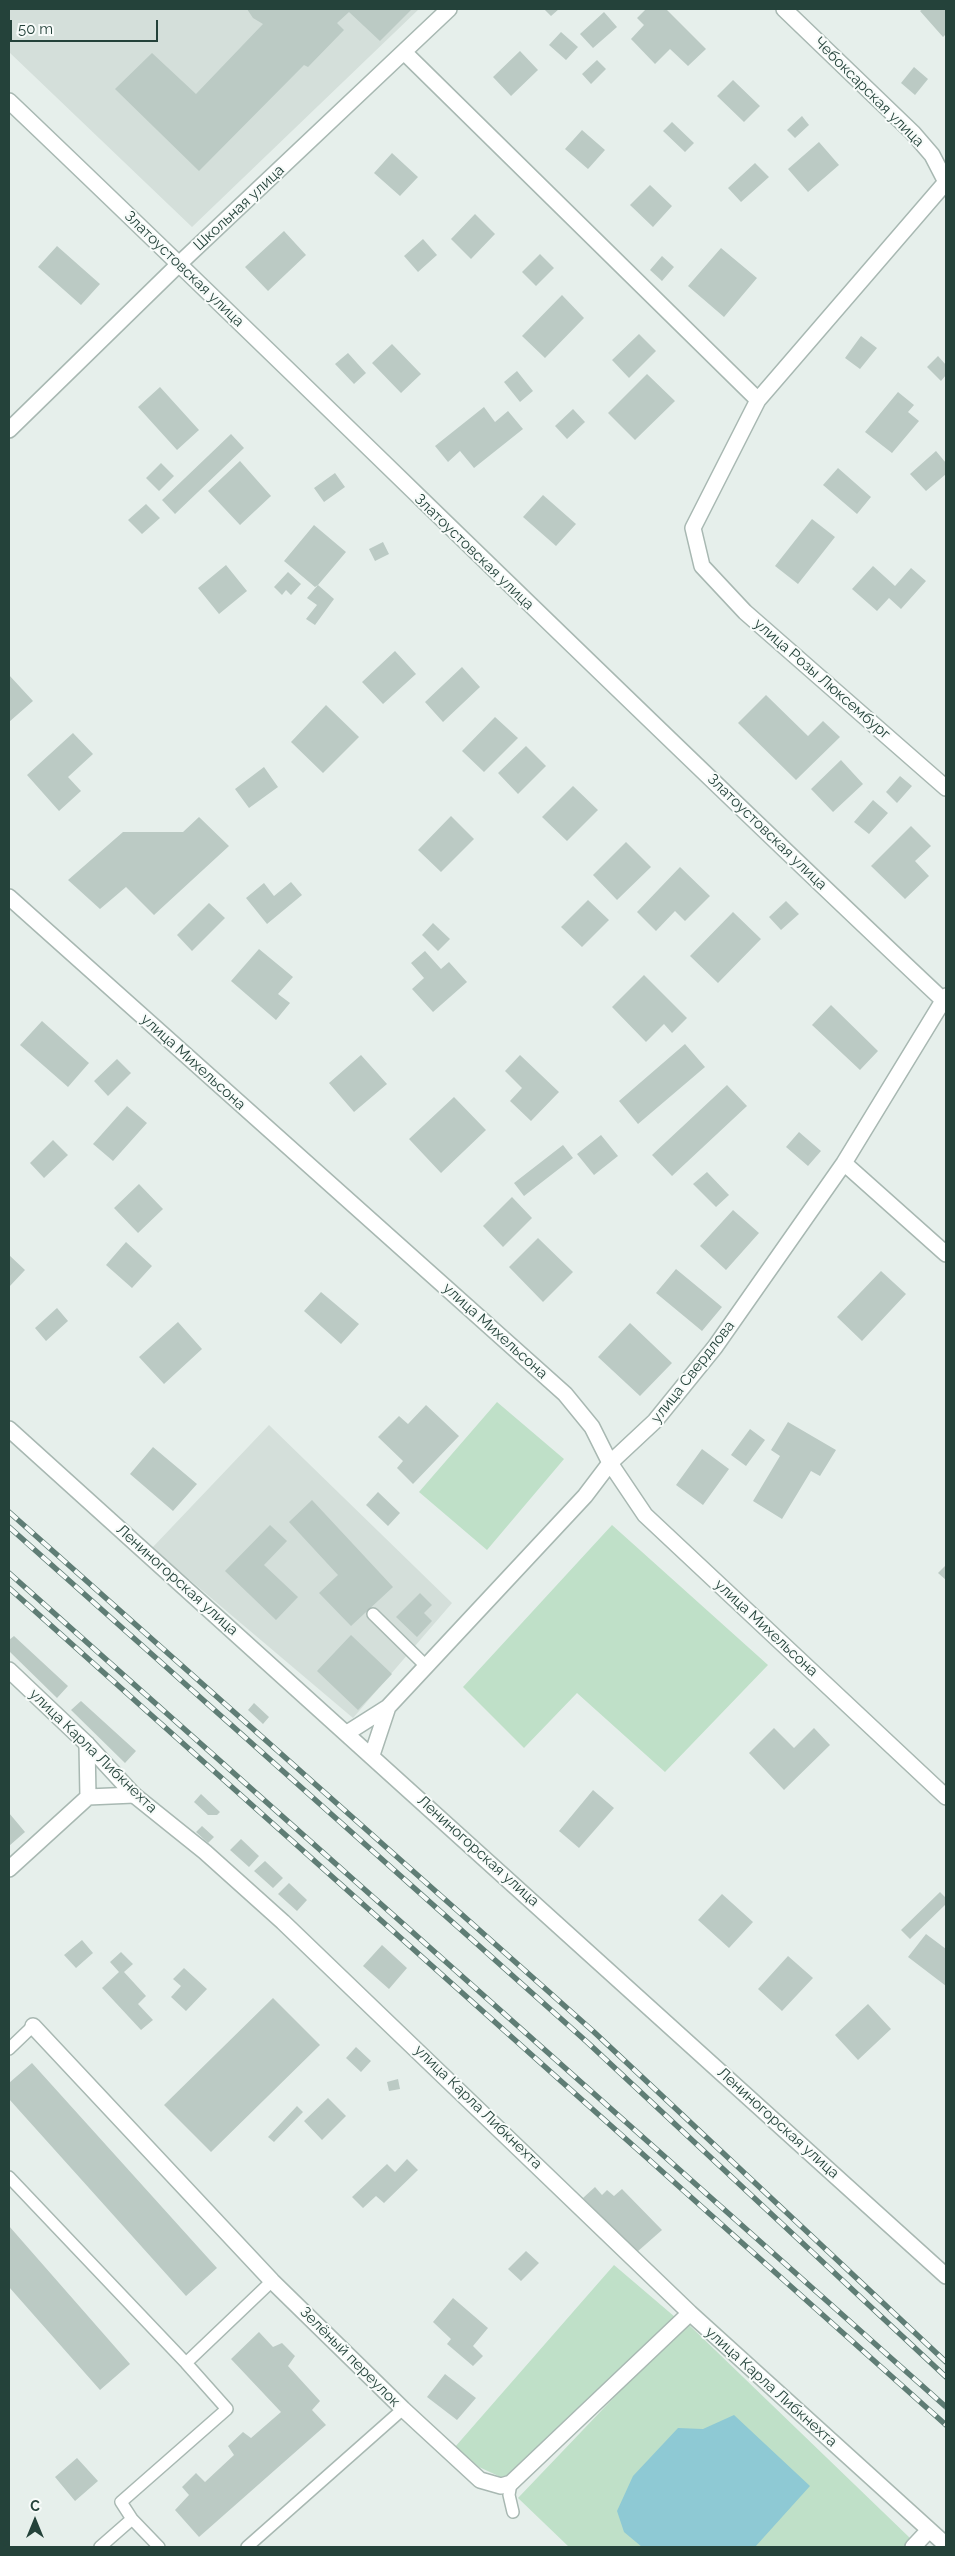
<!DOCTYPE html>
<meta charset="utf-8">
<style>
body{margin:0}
#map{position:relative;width:955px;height:2556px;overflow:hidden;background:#e6efeb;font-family:Raleway,sans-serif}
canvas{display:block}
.frame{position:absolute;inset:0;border:10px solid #24423a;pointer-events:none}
.north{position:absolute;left:10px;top:2496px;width:50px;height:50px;-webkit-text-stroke:4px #f7fbf9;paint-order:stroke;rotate:0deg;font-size:14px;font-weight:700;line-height:20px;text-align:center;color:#24423a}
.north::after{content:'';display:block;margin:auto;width:18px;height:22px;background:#24423a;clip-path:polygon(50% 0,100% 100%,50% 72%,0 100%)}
.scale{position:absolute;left:10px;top:20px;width:148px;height:22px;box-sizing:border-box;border:2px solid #24423a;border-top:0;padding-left:6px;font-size:15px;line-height:18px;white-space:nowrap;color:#24423a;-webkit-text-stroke:4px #f7fbf9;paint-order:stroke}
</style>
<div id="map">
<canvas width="955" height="2556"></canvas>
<div class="frame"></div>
<div class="north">С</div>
<div class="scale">50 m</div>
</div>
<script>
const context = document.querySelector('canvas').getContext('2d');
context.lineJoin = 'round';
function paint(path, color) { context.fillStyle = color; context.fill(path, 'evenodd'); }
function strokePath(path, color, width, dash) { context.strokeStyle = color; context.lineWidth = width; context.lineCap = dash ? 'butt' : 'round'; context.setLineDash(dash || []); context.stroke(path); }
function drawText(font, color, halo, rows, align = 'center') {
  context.font = font + ' Raleway,sans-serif'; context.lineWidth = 4; context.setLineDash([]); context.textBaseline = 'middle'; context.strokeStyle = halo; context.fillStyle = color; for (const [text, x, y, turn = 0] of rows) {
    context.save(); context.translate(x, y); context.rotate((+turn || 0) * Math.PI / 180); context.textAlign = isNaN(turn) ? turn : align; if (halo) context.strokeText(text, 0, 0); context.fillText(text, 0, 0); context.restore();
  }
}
paint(new Path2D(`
 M9,9H419L192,227L9,52Z
 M269,1425L452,1603L353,1718L152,1548Z`), '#d4dfda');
paint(new Path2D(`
 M497,1402L564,1459L487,1550L419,1492Z
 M612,1525L768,1665L665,1772L577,1693L524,1748L463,1687Z
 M614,2265L675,2317L505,2479L479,2467L455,2447Z
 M686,2322L911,2539L903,2547H569L518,2498Z`), '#bfe0c8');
paint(new Path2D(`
 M734,2415L810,2486L755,2547H642L624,2532L617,2511L633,2476L678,2428L703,2429Z`), '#8ec9d4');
paint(new Path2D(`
 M247,9H412L380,41L349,12L337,23L344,30L308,67L304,65L199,171L115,89L152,53L196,94L263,24L253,18Z
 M544,9H559L551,16Z
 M646,9H666L706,49L688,66L670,49L655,64L631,39L644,25L637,18Z
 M923,9H946V34L943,37L920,11Z
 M604,12L617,27L593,48L580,34Z
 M561,32L578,47L566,60L549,45Z
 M520,51L538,70L511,96L493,77Z
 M597,60L606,69L591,84L582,74Z
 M914,67L928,79L915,95L901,83Z
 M733,80L760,106L744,122L717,96Z
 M802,116L809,125L795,138L787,130Z
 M672,122L694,143L685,152L663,131Z
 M582,130L605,150L588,169L565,149Z
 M819,142L839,165L808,192L788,169Z
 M392,153L418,177L400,196L374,173Z
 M755,163L769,177L741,202L728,188Z
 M650,185L672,206L653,227L630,205Z
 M475,214L495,234L471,259L451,239Z
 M284,231L306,255L268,291L245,267Z
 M423,239L437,255L418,272L404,256Z
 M57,246L100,284L81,305L38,267Z
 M721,248L757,278L724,317L688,286Z
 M540,254L554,268L536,286L522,272Z
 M662,256L674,267L662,281L650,270Z
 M562,295L584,318L545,358L522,336Z
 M639,334L656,351L629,378L612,360Z
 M861,336L877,348L860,369L845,358Z
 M392,344L421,374L401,393L372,363Z
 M348,353L366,373L354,384L335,364Z
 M938,356L946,365V375L941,381L927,367Z
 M517,371L533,391L520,402L504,382Z
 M647,374L675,401L635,440L608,413Z
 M160,387L199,430L177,450L138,407Z
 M898,392L914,405L908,412L919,421L892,453L865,432Z
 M484,407L495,422L508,411L523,429L474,468L460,451L448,462L435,446Z
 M573,409L585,422L567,439L555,426Z
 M231,434L244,448L175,514L162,500Z
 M936,451L946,463V474L926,491L910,474Z
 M240,461L271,496L240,525L208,491Z
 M161,463L174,476L159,491L146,478Z
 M838,468L871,497L857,514L823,485Z
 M335,473L345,487L324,502L314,488Z
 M543,495L576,524L556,546L523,517Z
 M146,504L160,518L142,534L128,520Z
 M812,519L835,537L798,584L775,566Z
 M314,525L346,552L318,585L334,599L315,625L306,619L317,605L307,598L318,585L315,587L284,561Z
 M383,542L389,554L375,561L369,549Z
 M226,565L247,591L219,614L198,588Z
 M873,566L895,586L911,568L926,581L901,609L889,598L877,611L852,589Z
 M288,572L301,584L291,595L286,590L282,595L274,587Z
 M395,651L416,674L383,704L362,682Z
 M462,667L480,687L443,722L425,702Z
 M9,675L33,701L9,722Z
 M766,695L808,736L823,721L840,737L796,780L738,723Z
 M326,705L359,737L323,773L291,742Z
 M495,717L518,738L484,772L462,751Z
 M73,733L93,754L68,777L81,791L59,811L27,775Z
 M526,746L546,766L518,794L498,773Z
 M841,760L863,784L833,812L811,789Z
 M264,767L278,787L249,808L235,789Z
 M900,776L912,786L897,803L886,792Z
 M573,786L598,810L567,841L542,817Z
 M873,800L888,813L869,834L854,822Z
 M451,816L474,839L441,872L418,850Z
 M199,817L229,846L154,915L126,887L100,909L68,880L123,832H183Z
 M911,826L931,846L915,861L929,876L905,899L871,866Z
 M626,842L651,867L617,900L593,875Z
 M680,867L710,896L685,921L675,911L656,931L637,912Z
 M291,882L302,895L267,924L246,898L264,883L274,896Z
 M588,900L609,920L582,947L561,927Z
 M786,901L799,914L781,930L769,917Z
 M209,903L225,918L192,951L177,935Z
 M733,912L761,939L718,983L690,956Z
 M433,923L450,939L438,951L422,935Z
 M259,949L293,977L278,994L290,1003L276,1020L231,981Z
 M425,951L441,969L449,962L467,982L433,1012L412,989L424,978L411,963Z
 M644,975L687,1018L672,1033L664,1024L646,1042L612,1007Z
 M831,1005L878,1051L860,1070L812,1025Z
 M42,1021L89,1063L68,1087L20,1045Z
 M685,1044L705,1067L638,1124L619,1101Z
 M361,1055L387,1084L354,1112L329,1083Z
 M520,1055L559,1092L531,1121L510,1101L522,1088L505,1071Z
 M117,1059L131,1073L108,1096L94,1081Z
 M727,1085L747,1106L672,1176L652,1155Z
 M454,1097L486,1130L441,1173L409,1139Z
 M127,1106L147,1123L113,1161L93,1144Z
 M799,1132L821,1151L808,1166L786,1147Z
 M601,1135L618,1156L594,1175L577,1154Z
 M53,1140L68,1155L44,1178L30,1163Z
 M563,1145L573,1158L524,1196L514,1183Z
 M707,1172L729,1195L716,1207L693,1184Z
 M139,1184L163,1209L138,1233L114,1208Z
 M512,1197L532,1218L503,1247L483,1226Z
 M733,1210L759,1233L726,1270L700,1246Z
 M538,1238L573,1272L543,1302L509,1267Z
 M126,1242L152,1266L132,1288L106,1265Z
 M9,1255L25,1270L9,1287Z
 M676,1269L722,1307L702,1331L656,1293Z
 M881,1271L906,1294L862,1341L837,1317Z
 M321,1292L359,1324L341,1344L304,1311Z
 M57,1308L68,1321L46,1341L35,1328Z
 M178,1322L202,1349L164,1384L139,1357Z
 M630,1323L672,1363L640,1396L598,1357Z
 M426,1405L459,1436L413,1484L397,1468L403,1461L378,1437L399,1416L408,1424Z
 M788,1422L836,1450L820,1476L811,1471L782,1519L753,1501L780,1456L771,1450Z
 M750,1429L765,1440L746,1466L731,1455Z
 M153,1447L197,1484L173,1511L130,1474Z
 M702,1449L729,1469L703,1505L676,1485Z
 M378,1492L400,1513L388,1526L366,1505Z
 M312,1500L393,1587L351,1626L319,1593L338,1575L289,1522Z
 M270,1525L287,1541L264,1565L298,1597L276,1620L225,1571Z
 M946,1565V1580L938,1573Z
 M420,1593L432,1605L424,1613L432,1621L417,1637L396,1617Z
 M351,1635L392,1674L358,1710L317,1671Z
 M14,1636L68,1686L57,1698L9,1651V1640Z
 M81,1701L136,1751L125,1763L71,1710Z
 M254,1703L269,1717L263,1724L248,1710Z
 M774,1728L794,1748L814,1728L830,1745L784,1790L749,1753Z
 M593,1790L614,1808L579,1848L559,1831Z
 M201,1794L220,1812L217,1815H208L194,1802Z
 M9,1813L25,1832L9,1846Z
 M202,1826L214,1837L208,1843L196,1832Z
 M241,1839L259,1856L249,1867L230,1850Z
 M265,1861L283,1878L273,1888L254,1871Z
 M289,1883L307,1900L297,1911L278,1894Z
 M940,1892L946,1898V1904L910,1939L901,1930Z
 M722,1894L753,1922L729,1948L698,1920Z
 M926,1934L946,1949V1986L908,1957Z
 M82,1940L93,1953L76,1968L64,1955Z
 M382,1945L407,1968L389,1989L363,1966Z
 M121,1952L133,1964L124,1972L146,1996L138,2004L153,2020L141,2030L102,1988L119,1972L110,1962Z
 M788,1956L813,1978L782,2011L758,1989Z
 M184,1968L207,1989L186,2011L171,1997L181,1986L173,1979Z
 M273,1998L320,2045L211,2152L164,2105Z
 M868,2004L891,2029L858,2060L835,2035Z
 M356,2047L371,2061L361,2072L346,2058Z
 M32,2063L217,2268L186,2296L9,2099V2083Z
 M398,2079L400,2089L389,2091L387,2082Z
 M328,2098L346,2116L322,2140L304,2121Z
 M297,2106L303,2112L274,2142L268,2137Z
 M407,2159L418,2170L384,2203L376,2196L363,2208L352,2197L387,2164L395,2172Z
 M595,2187L602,2195L607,2190L614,2196L622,2189L662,2230L637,2252L583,2198Z
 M9,2226L130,2364L100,2390L9,2287Z
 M526,2251L539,2263L521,2281L508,2269Z
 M453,2298L488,2328L473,2346L483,2356L473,2366L447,2344L451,2339L433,2322Z
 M259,2332L273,2347L282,2343L295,2356L288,2366L320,2401L312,2410L326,2425L199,2537L175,2510L189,2495L182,2487L196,2473L205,2482L234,2455L228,2446L243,2432L251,2438L281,2412L231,2359Z
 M445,2374L476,2398L457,2420L427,2397Z
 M77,2458L98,2481L75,2501L55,2477Z`), '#bbcac4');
const service = new Path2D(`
 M373,1614L426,1666
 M9,2049L33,2026
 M9,2177L186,2363L227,2409L121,2502L132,2519L100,2547
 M186,2363L272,2281
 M511,2483L509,2495L513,2512
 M132,2519L159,2547
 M247,2547L403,2409`);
const pedestrian = new Path2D(`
 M87,1744L88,1797
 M9,1869L88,1797L134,1795`);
const minor = new Path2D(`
 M784,9L913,133L932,155L946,182L758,400L693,528L702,566L745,612L946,788
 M405,53L758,400
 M9,101C322,399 628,704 943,1000
 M9,430L179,264L449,9
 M844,1163L946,1254
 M610,1463L655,1421L715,1347L844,1163L946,996
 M9,1670L87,1744L134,1795L205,1852L283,1922L690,2313L946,2545
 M33,2026L272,2281L403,2409L480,2480L501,2486L511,2483L690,2313
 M913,2547L929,2530`);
const tertiary = new Path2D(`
 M9,897L565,1394L592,1427L610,1463L645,1515L946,1797
 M9,1429L946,2276
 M347,1733L388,1707L585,1496L610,1463
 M372,1755L388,1707`);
strokePath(service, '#a8b8b2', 14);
strokePath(pedestrian, '#a8b8b2', 18);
strokePath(minor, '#a8b8b2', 18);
strokePath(tertiary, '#a8b8b2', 18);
strokePath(service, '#fff', 11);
strokePath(pedestrian, '#fff', 15);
strokePath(minor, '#fff', 15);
strokePath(tertiary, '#fff', 15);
const rail = new Path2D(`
 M9,1512L594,2032L946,2362
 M9,1527L587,2042L946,2377
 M9,1573L946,2407
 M9,1588L946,2425`);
strokePath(rail, '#5f7d75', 5.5);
strokePath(rail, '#f7fbf9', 4, [11]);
drawText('15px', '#24423a', '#f7fbf9', [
 ["Чебоксарская улица",869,92,45],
 ["Школьная улица",239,208,-43],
 ["Златоустовская улица",184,269,44],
 ["Златоустовская улица",474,552,44],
 ["улица Розы Люксембург",822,679,41],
 ["Златоустовская улица",767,832,44],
 ["улица Михельсона",193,1062,42],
 ["улица Михельсона",495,1331,42],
 ["улица Свердлова",693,1372,-52],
 ["Лениногорская улица",177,1580,42],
 ["улица Михельсона",766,1628,43],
 ["улица Карла Либкнехта",93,1751,44],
 ["Лениногорская улица",478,1851,42],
 ["улица Карла Либкнехта",478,2107,44],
 ["Лениногорская улица",778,2123,42],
 ["Зелёный переулок",350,2357,45],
 ["улица Карла Либкнехта",771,2387,42]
]);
</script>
